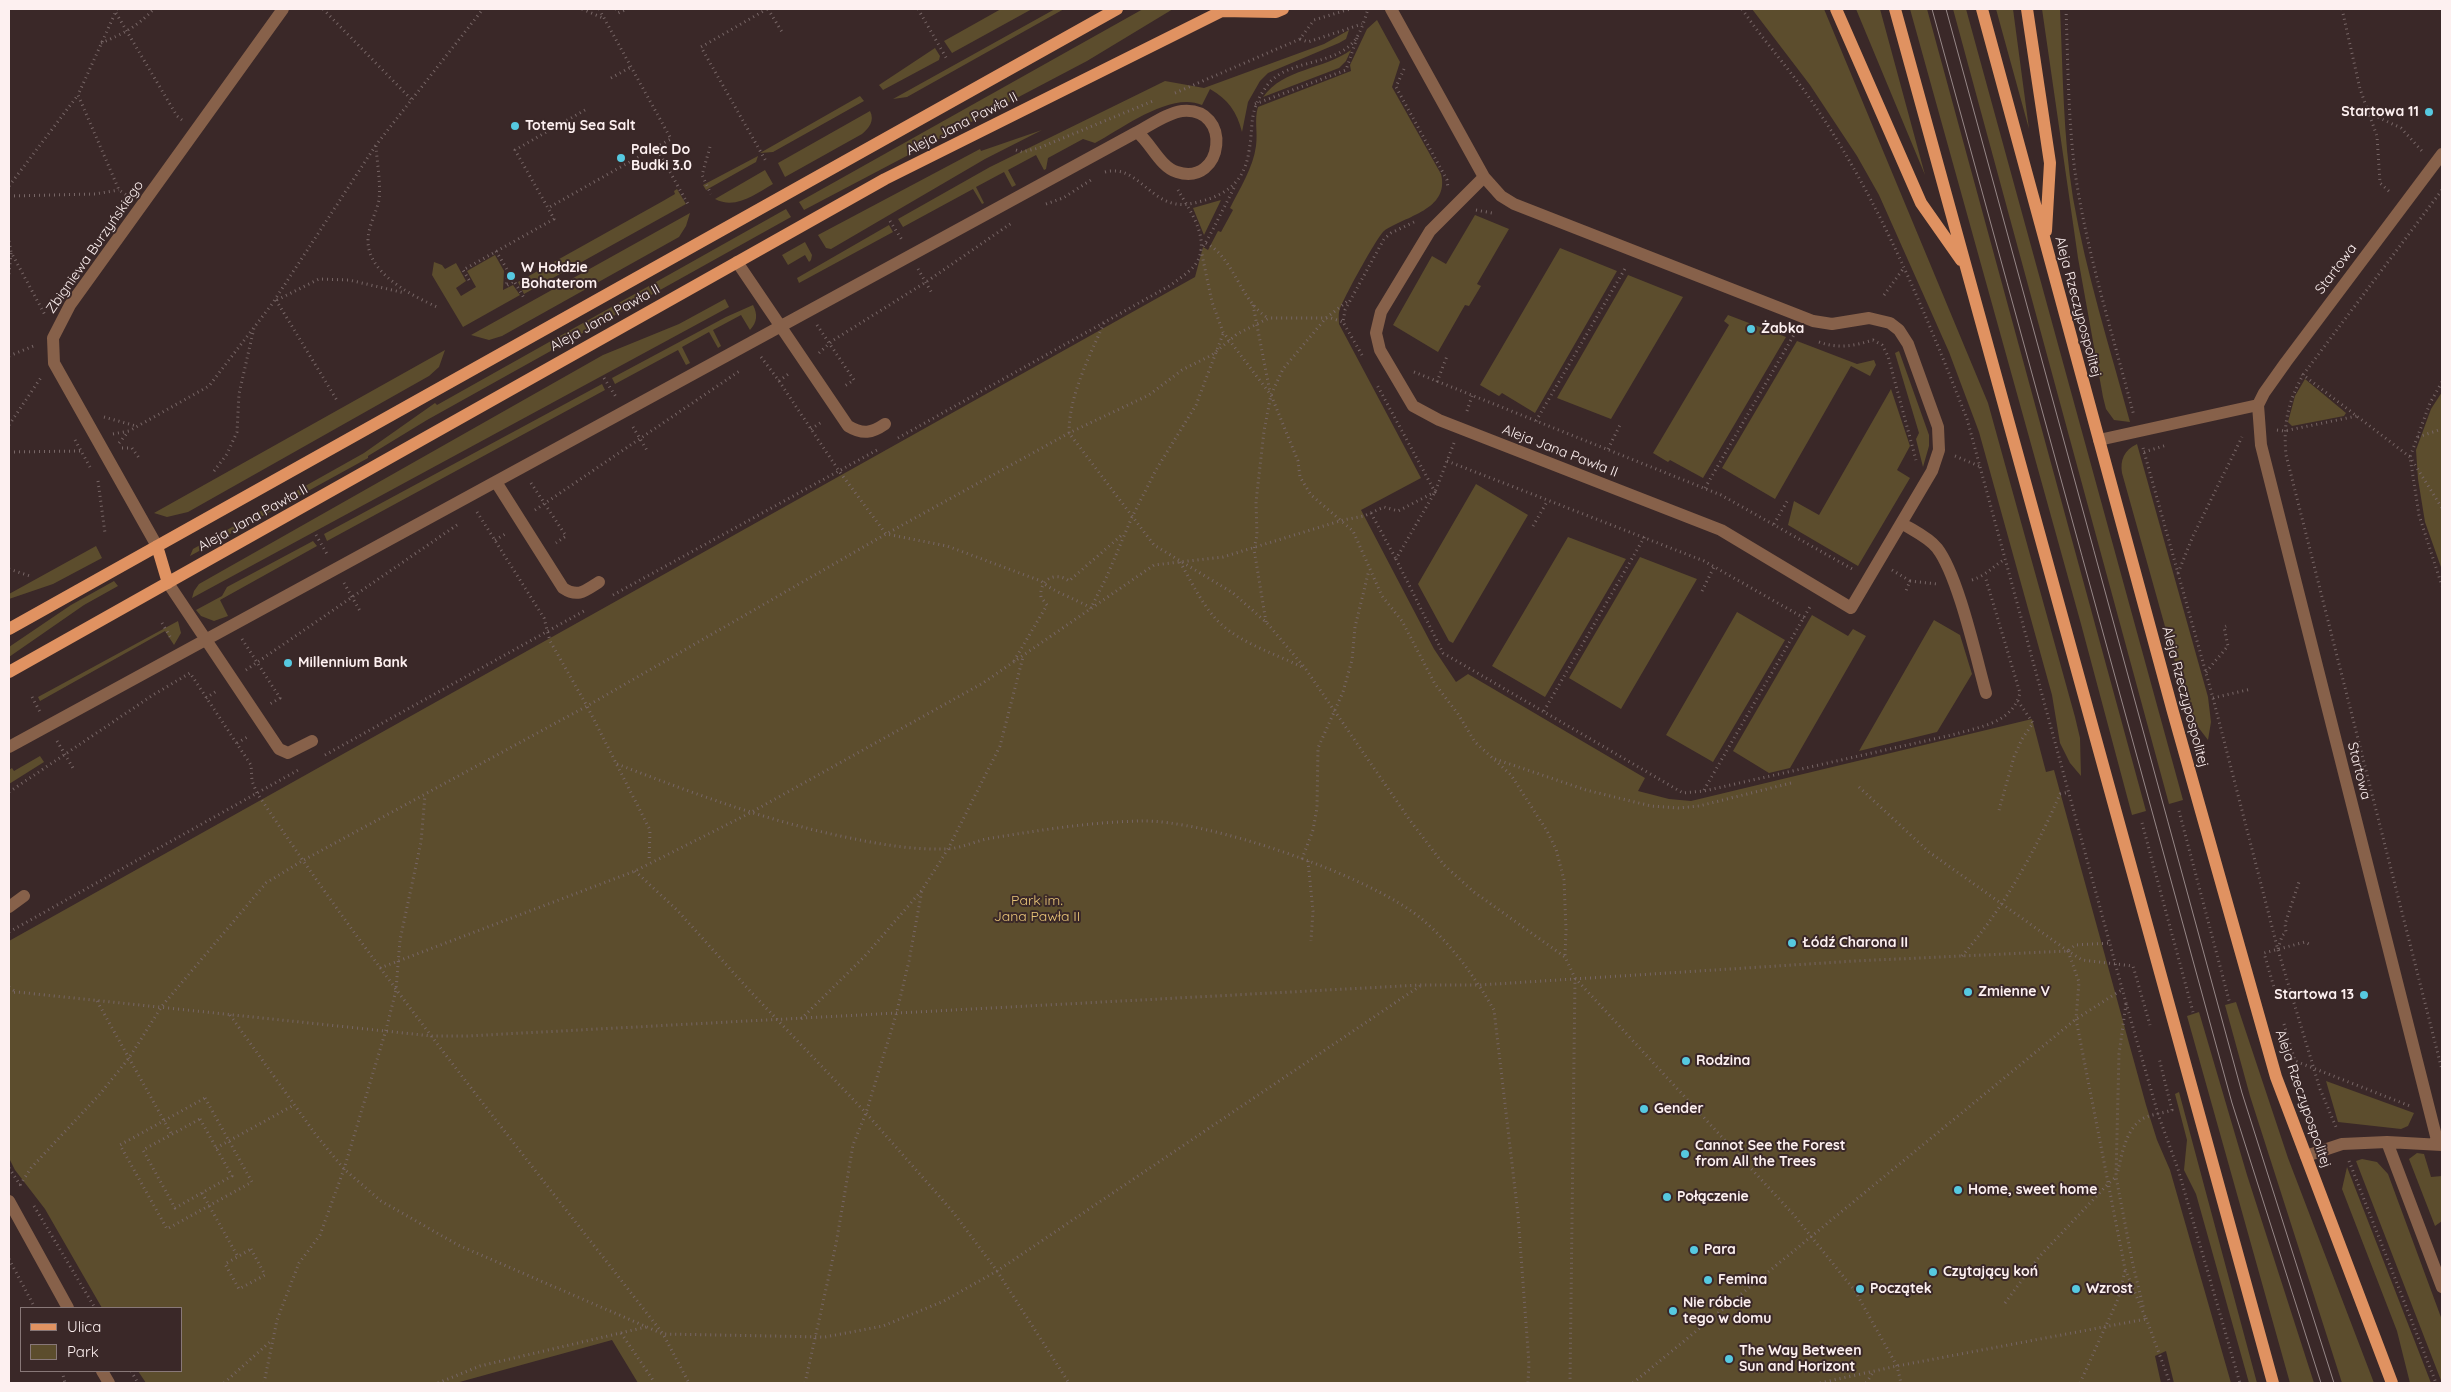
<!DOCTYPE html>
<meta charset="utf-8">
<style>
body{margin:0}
#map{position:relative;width:2451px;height:1392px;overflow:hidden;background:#3a2828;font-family:Quicksand,sans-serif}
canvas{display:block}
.frame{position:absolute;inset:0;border:10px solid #fdf0f0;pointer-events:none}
.legend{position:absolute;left:20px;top:1307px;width:162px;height:65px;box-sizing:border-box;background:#3a2828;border:1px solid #887878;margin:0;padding:6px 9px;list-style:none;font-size:15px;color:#fdf0f0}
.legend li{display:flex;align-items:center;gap:10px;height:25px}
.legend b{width:25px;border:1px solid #887878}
</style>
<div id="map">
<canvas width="2451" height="1392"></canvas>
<div class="frame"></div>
<ul class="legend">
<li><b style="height:6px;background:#e09261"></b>Ulica</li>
<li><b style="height:14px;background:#5c4d2d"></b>Park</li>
</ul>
</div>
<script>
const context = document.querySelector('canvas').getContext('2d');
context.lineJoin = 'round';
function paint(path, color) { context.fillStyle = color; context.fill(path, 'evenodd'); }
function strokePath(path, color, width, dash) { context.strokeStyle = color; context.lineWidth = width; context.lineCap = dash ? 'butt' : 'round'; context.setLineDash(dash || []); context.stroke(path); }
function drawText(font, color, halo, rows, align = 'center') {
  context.font = font + ' Quicksand,sans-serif'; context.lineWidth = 4; context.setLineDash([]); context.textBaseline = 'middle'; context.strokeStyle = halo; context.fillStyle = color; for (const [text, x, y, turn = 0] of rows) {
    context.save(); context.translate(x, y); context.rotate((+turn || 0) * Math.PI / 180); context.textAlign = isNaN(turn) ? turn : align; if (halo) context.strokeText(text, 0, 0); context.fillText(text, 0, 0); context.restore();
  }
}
paint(new Path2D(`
 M1001,9H1032L952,53L944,41Z
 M1055,9H1064L907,97L893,99Z
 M1143,9H1173L1087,61L804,210L799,202Z
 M1752,9H1824L1988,403L2075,717L2080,738L2081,776L2070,763L2060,743L2052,695L1979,432L1949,352L1879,195L1857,156L1810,85Z
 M1856,9H1880L1925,175Z
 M1910,9H1927L2146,811L2132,815L2081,624Z
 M1953,9H1966L2183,800L2169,804Z
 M1996,9H2013L2029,129Z
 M2042,9H2060C2063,71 2063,136 2073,198C2086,273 2110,348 2130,422L2114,420L2106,409L2103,397L2078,258Z
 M1377,20L1400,62L1392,87L1441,174C1450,210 1405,216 1384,231C1378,235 1342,301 1340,309C1338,313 1339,320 1339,324L1421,478L1361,510L1434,649L1456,682L1468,674L1645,778L1638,791L1669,799L1691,801L2032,719L2046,772L2054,770L2146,1105L2157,1140L2170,1170L2231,1383H2174L2166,1351L2155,1356L2161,1383H638L612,1340L456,1383H146L138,1371H181V1308H102L45,1209L15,1170L9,1158V941L1195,277L1203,247L1208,250L1218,231L1221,232L1233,210L1230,208C1240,188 1253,168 1256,146C1258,132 1254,120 1258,107L1351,71L1350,65L1367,29Z
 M1349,30L1346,39L1339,43L1268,73L1260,81L1248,102L1242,132C1237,112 1228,99 1210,89L1202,105C1171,91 1123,128 1095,143L1083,139L1048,158L1046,169L1044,170L1036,155L1008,170L1016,185L1012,187L1004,172L976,187L984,203L982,204L973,189L903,227L898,219L990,167L1165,81L1204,88L1324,44Z
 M935,48L940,56L939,60L883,90L879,85Z
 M1351,50L1346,61L1339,68L1263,97C1284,68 1323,70 1351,50Z
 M860,96L864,101L773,152L760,153Z
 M870,111C875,121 869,128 862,134L785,177L778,163Z
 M1042,130L985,159L831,249L826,248L818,235L980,149L981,151Z
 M758,156L756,162L706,190L703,185Z
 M765,170L773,184C755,194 736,210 715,199Z
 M677,189L686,204L524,294L518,282L663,201L675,194L674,191Z
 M1221,200L1204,235L1193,208Z
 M786,209L791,217L427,420L368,456V458L190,556L193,549L364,453L435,403L437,405Z
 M690,213L686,226L679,237L502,336L489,340L471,335Z
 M1475,215L1509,229L1477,284L1481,286L1469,306L1465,305L1438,352L1393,325L1432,256L1446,264Z
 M889,225L893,232L799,283L797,278Z
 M805,242L812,255L811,260L809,262L805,255L788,265L782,255Z
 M1560,248L1617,271L1535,413L1502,393L1499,396L1480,385Z
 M495,255L504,271L503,290L513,285L520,295L463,327L432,275L434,262L442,265L445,269L456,263L466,281L456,288L461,296L476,287L467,271Z
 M1628,275L1683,297L1611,419L1557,398Z
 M725,299L729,307L192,598L194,591L199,584L603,355L679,324Z
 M753,305C758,315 757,322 750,330L741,315L713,330L721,346L718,348L709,332L682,347L690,363L686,365L678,350L615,384L612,378L726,317Z
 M1728,315L1786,337L1703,478L1670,460L1668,462L1653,453L1729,325L1724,321Z
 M1797,341L1857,364L1874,360L1876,365L1870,376L1851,366L1775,499L1722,468Z
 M445,350L439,367L429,376L188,512L167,517L154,513Z
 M1899,351L1929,435V446L1923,467L1916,439L1919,433L1895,353Z
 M2305,379L2346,413L2344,416L2292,426L2288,422L2295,396Z
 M602,384L605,390L327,541L324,534Z
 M1891,389L1910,446L1897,470L1910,478L1858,566L1788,525L1794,501L1819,515Z
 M2442,392V570L2425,522L2418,479L2416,450L2431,409Z
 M2137,444L2208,697L2211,722L2208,740L2198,727L2187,705L2122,473C2120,460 2124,450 2137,444Z
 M1476,484L1528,515L1453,643L1449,641L1418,584Z
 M1568,537L1626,559L1545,697L1492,666Z
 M313,541L317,546L220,600L228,616L214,621L201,616L196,610L222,596L227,587Z
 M96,546L102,558L53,584L9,599V594Z
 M1640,557L1697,579L1621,709L1569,678Z
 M114,581L118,586L84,605L9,657V647L71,605Z
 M1737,612L1785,640L1713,762L1666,735Z
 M1812,615L1848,636L1853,629L1866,636L1790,768L1769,773L1733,751Z
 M1934,620L1960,635L1972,674L1937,732L1859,751Z
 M178,621L181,633L174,645L165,631L40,701L38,697Z
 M40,756L44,762L9,784V770L12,768L14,771Z
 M2236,1002L2288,1158L2374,1383H2342L2250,1096L2225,1005Z
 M2199,1012L2247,1175L2314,1383H2290L2187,1016Z
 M2326,1081L2414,1113L2408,1126L2401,1129L2338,1122Z
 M2179,1092L2257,1383H2249L2196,1194L2184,1170L2187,1140L2175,1094Z
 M2417,1153L2424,1154L2431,1177L2442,1176V1221L2435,1226L2409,1159Z
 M2362,1159L2377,1162L2388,1174L2442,1320V1383L2356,1161Z
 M2347,1167L2431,1383H2410L2397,1331L2342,1189Z`), '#5c4d2d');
strokePath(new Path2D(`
 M117,9L78,95L119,190L128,196
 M323,9L411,99
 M582,9L603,18
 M599,9L671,139L656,147
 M616,9L618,13L627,9
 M767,9L701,47L767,163
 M768,9L782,32
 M918,9L948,61
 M1742,9C1765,43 1794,74 1817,109C1880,202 1926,314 1967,419L2126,1003L2158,1114L2178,1169L2240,1383
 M2066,9C2068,63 2068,118 2075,172C2087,254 2113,335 2134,416
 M2342,9L2360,89L2377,136L2380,183L2391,193
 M116,13L177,116L182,120
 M1300,39L1308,42L1362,24
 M101,43C125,33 136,27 154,9
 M1404,69L1396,87L1447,180L1448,188
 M611,78L631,67
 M1175,93L1300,39L1314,20L1350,9
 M1255,104L1346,70L1357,38
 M585,110L515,150L548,208L656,147L689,206
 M2369,113L2401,128L2422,151
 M376,146C377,163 381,183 379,200C376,214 368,226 368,241C368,274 413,296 437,307
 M710,147L702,175L711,194
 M1016,150L1022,152L1039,148L1153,101
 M1105,172C1139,163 1151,210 1189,204C1221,198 1244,186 1249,151C1254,123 1248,113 1266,87C1286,57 1338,68 1357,37C1362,29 1365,18 1368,9
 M9,186L78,95
 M1234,188L1210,235L1201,250L1212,302L1223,332L1271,395L1298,461L1300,477L1311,495L1353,531L1382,596L1402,621L1435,684L1458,714L1475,742L1511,775L1547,831L1556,849L1564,880L1566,930L1565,957
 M2442,190L2303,375C2288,402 2283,424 2286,455L2442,1070
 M9,196L95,194L119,190
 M1046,204L1063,198L1091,180
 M1476,210L1492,213
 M890,221L902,240
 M9,241L11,252L45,315
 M1206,243C1235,259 1240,301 1268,318
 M496,251L508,271L506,286L514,281L524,298
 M918,269L933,295
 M9,274L11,253
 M469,280L463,270L554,219L548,208
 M1884,295L1903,269
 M276,300L338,402
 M277,300L319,279L349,280L405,293
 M1253,305L1270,392
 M1104,323C1089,358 1069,395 1069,433L1154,545L1233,593L1267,623L1305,668L1409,819L1444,865L1474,892L1565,957L1575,978L1570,1383
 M817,325L854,380L843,387
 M1819,342C1838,349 1854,346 1873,340L1882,345L1888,356L1916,460
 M819,353L832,341L926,282L1013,222
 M1362,355L1343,322L1345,310L1384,239L1391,233L1414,222
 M9,356L36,345
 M761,357L779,381L791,372
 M1414,372L1721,495L1854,570
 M2302,374L2410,457L2442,508
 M604,378L616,397
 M779,381L839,471L886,534L947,546L1041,581C1053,592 1076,599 1091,608L1107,576L1132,517L1156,470L1196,405L1223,334
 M1437,382L1447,356
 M2442,382L2430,403L2410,457L2419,515L2442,586
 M1467,411L1472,396
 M104,417L136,426
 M1536,421L1626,267
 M9,425L42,376
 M633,427L648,452
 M811,429L823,421
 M2277,430L2284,431L2357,416
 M113,434L129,431L209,386L272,304L376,145L483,9
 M2418,437L2442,429
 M898,438L1171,285C1181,277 1194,270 1199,258C1208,235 1189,209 1178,190
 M75,440L90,467
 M119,443L128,432
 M1454,443L1435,492L1396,559L1443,653L1683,793L1704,791L1956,734C1982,726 2012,723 2020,693L1985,576
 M122,448H132L139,458
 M2143,448L2213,698L2278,950L2320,1089L2336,1127
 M1608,449L1620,425
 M9,452L81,451
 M2144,452L2167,445
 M1955,456L1979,466
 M1447,461L1704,561L1804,618
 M214,471L227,454L237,432L239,394L254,328
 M98,481L105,533
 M531,483L566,536L556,543
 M1705,488L1795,333
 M535,510L741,370
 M477,512L544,618L550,641L587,706L650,830L649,862
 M1371,513L1396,559
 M1774,524L1789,498
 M1533,526L1548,500
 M316,535L327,554
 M495,540L507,533
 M1180,562C1191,581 1201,602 1215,618C1236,642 1274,653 1302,667
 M9,569L30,576
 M1892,570L1910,581L1905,593
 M2178,573L2193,536L2242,437
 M1972,580C1987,575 1992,567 2005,559
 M1910,581L1937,584
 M344,583L360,611
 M1702,591L1714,567
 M613,595L877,450
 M1266,622L1254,549L1257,535L1256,502L1264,431L1271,395L1283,369L1326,318L1349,300
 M162,623L172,640
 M242,639L280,698L270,704
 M1014,661L1047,605L1041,597C1039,579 1056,571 1069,581L1123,534
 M246,670L457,525
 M2206,672L2228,646L2224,627L2226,626
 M32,697L40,712
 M206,698L218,690
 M2213,698L2251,689
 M1544,711L1645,536
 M57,741L73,768
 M237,743L249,736
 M325,755L584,611
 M1495,759L1586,790L1651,806L1679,808L1699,806L1791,783
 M617,764C695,794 772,823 855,839C884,845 916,850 945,849C961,849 977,840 992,838C1041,830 1091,822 1140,821C1206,819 1372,876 1423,920C1451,944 1475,977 1494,1010L1518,1215L1529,1364L1528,1383
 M1859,787L1929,852L2068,951L2082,960L2133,966L2150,1025
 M1704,790L1811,605
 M9,792L153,695L190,673L251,765L252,781L257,793C382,981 525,1156 663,1334L689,1383
 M1999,810L2014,757L2022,739L2033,723L2018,701
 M2179,811L2230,1004
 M2142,823L2193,1012
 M1302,859L1313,830L1317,808L1318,748L1343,692L1352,660L1355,627L1369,570
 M1308,861L1313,911L1311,941
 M635,871L677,910L750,991L866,1113L953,1212L997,1271L1069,1383
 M9,932L300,769
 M2278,949L2282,936L2286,932L2285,924L2299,882
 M1962,956C2003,909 2035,852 2060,794L2069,792
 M380,968L635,871L750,813L983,683L1154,565L1223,557L1343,520L1364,516L1384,507L1398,511L1435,492L1376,383
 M1575,978L1793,1214L1855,1291L1897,1366L1901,1383
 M9,987L16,992
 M2275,991L2264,953L2305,942L2311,945
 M9,993L17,992L432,1036H467L1421,985H1480L1855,961L2068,951L2075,945L2110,943
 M97,1001L172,1135
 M2126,1004L2119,1054L2116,1177L2133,1265L2144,1310
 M230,1015L316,1135L344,1169L381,1201L458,1245L663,1334L825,1337L883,1326L944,1301L997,1271L1420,986
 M801,1019L865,956L922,890L948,849L1000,746L1023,657
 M2284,1024L2295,1061L2410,1106
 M205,1098L252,1182L167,1229L120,1145Z
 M200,1119L232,1176L175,1208L143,1150Z
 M216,1148L294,1105
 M2349,1161L2436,1383
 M9,1168L21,1186
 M2118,1171C2122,1153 2127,1125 2146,1117C2154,1114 2164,1113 2172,1110L2159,1058
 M20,1185L31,1168L100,1094L129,1058L162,1006L266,883L302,861L587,706L886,534L1069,433L1149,395L1182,370L1212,355L1237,334L1269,318H1331L1343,322
 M202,1193L238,1257
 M34,1206L95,1308
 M251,1249L265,1275L239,1289L225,1264Z
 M9,1259L35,1308
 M2005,1303L2039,1257L2108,1184L2116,1177
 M2146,1318L2170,1383
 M621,1333L655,1383
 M62,1371L65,1383
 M131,1371L138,1383
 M224,1383L272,1340
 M264,1383L277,1320L299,1263L320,1235L344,1169L386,1030L396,990L400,940L421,842L425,795
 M438,1383L480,1366L646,1327
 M805,1383L836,1244L853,1145L866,1113L896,1015L909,961L922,890
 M1633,1383L2076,1019L2123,989
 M1820,1383L1897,1366L2146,1319L2125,1269L2076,1019L2079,982L2068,951
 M1866,1383L1874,1371
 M2080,1383L2118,1299L2125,1271`), '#766', 3, [1, 4]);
strokePath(new Path2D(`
 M1391,9L1484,177L1501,196L1514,204L1813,321L1832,324L1869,318L1890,323L1899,330L1908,344L1938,427L1939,450L1932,471L1851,608L1721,530L1439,420L1413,406L1380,350L1376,333L1381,312L1430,231L1484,177
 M737,262L848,426C863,435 872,433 885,424
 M2099,440L2258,405
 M496,482L563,588C578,598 585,591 599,582
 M1903,524C1914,531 1928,537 1937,548C1958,575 1976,657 1986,693
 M157,546L54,363L53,338L70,305L283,9
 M168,583L279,749L288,753L312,741
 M9,747L1137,132C1151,125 1167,113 1182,111C1233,106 1224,187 1177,172C1160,167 1151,143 1137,132
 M9,907L24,896
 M2387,1142L2442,1287
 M2438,1144L2261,445L2258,405L2264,393L2286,362L2442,154
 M2306,1156L2342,1144L2387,1142L2442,1145
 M9,1201L68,1308
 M102,1371L109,1383`), '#87614a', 12);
strokePath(new Path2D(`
 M1836,9L1921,203L1961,260
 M1895,9L2273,1383
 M1982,9L2173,712L2276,1077L2392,1383
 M2027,9L2050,163L2046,231
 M1221,11L1276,12L1283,9
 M157,546L168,583
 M9,629L1117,9
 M9,672L885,179L1226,9`), '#e09261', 12);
strokePath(new Path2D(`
 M1932,9L2232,1103L2321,1383
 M1946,9L2242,1093L2334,1383`), '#968787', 1);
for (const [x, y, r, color] of [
 [2429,112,5,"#56c9e0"],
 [515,126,5,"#56c9e0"],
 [621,158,5,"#56c9e0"],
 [511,276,5,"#56c9e0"],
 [1751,329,5,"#56c9e0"],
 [288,663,5,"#56c9e0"],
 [1792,943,5,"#56c9e0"],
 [1968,992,5,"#56c9e0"],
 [2364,995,5,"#56c9e0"],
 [1686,1061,5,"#56c9e0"],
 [1644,1109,5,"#56c9e0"],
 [1685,1154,5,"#56c9e0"],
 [1958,1190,5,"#56c9e0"],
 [1667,1197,5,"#56c9e0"],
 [1694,1250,5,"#56c9e0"],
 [1933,1272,5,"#56c9e0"],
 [1708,1280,5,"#56c9e0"],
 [1860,1289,5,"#56c9e0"],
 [2076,1289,5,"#56c9e0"],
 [1673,1311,5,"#56c9e0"],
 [1729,1359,5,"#56c9e0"]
]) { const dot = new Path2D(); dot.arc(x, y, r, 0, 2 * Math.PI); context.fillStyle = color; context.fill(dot); strokePath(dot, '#3a2828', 2); }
drawText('bold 14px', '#fdf0f0', '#3a2828', [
 ["Startowa 11",2419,112,"right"],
 ["Totemy Sea Salt",525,126],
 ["Palec Do",631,150],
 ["Budki 3.0",631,166],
 ["W Hołdzie",521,268],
 ["Bohaterom",521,284],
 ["Żabka",1761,329],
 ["Millennium Bank",298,663],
 ["Łódź Charona II",1802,943],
 ["Zmienne V",1978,992],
 ["Startowa 13",2354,995,"right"],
 ["Rodzina",1696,1061],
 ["Gender",1654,1109],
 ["Cannot See the Forest",1695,1146],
 ["from All the Trees",1695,1162],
 ["Home, sweet home",1968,1190],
 ["Połączenie",1677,1197],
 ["Para",1704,1250],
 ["Czytający koń",1943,1272],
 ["Femina",1718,1280],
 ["Początek",1870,1289],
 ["Wzrost",2086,1289],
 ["Nie róbcie",1683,1303],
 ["tego w domu",1683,1319],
 ["The Way Between",1739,1351],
 ["Sun and Horizont",1739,1367]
], 'left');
drawText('14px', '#fdf0f0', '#3a2828', [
 ["Aleja Jana Pawła II",962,124,-27],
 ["Zbigniewa Burzyńskiego",95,247,-55],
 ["Startowa",2336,269,-53],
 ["Aleja Rzeczypospolitej",2078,307,75],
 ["Aleja Jana Pawła II",605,318,-29],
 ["Aleja Jana Pawła II",1560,451,21],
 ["Aleja Jana Pawła II",253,518,-29],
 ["Aleja Rzeczypospolitej",2185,697,75],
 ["Startowa",2359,771,76],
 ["Aleja Rzeczypospolitej",2303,1099,71]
]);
drawText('14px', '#e9c578', '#3a2828', [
 ["Park im.",1037,901],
 ["Jana Pawła II",1037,917]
]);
</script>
